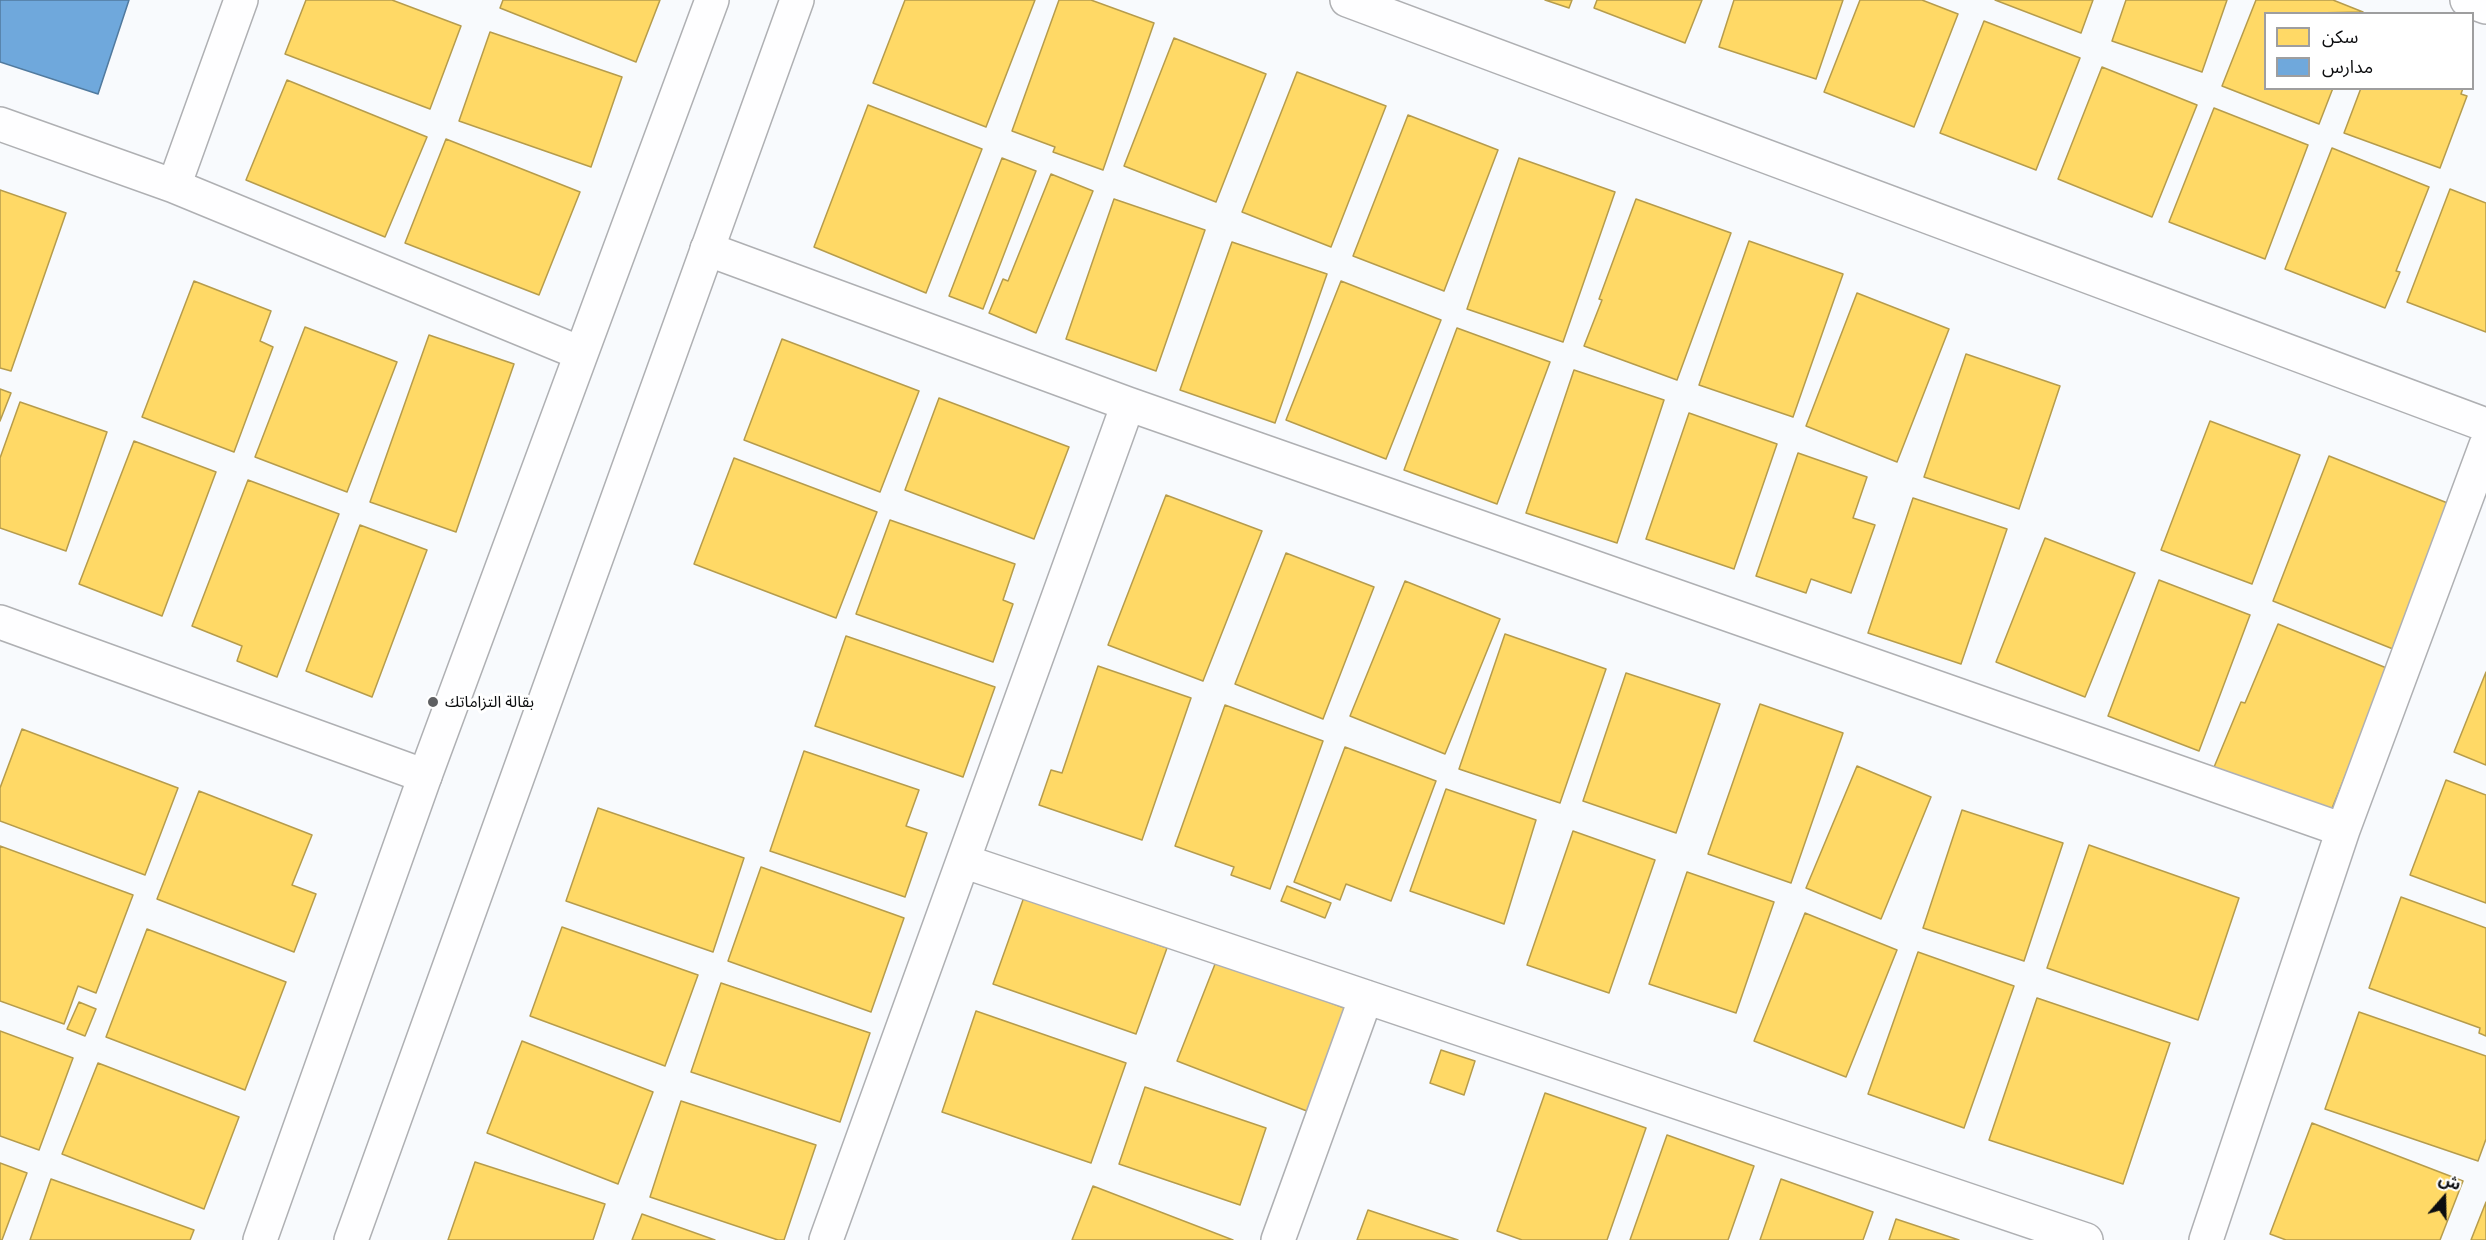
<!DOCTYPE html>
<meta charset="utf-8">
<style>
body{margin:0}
#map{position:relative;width:2486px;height:1240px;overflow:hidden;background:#f8fafd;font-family:"Golos Text","Noto Sans Arabic",sans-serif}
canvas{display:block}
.legend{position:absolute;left:2264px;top:12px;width:210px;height:78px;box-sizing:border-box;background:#fff;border:2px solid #9e9e9f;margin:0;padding:8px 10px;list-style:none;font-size:18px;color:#0c0d0f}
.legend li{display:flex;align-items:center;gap:12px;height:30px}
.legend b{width:30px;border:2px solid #9e9e9f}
.north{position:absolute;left:2414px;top:1168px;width:60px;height:60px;-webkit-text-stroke:4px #fff;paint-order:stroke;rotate:20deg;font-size:16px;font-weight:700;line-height:24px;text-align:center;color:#0c0d0f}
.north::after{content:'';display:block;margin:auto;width:21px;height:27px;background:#0c0d0f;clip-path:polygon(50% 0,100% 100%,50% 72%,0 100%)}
</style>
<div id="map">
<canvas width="2486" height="1240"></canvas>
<ul class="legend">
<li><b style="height:16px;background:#ffd966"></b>سكن</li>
<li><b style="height:16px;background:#6fa8dc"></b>مدارس</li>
</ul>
<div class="north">ش</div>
</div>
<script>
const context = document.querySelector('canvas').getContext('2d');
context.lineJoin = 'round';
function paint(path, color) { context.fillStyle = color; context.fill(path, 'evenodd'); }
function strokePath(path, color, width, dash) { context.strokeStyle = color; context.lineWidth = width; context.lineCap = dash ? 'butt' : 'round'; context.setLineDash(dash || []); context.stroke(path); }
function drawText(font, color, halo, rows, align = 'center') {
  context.font = font + ' "Golos Text","Noto Sans Arabic",sans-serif'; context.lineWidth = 6; context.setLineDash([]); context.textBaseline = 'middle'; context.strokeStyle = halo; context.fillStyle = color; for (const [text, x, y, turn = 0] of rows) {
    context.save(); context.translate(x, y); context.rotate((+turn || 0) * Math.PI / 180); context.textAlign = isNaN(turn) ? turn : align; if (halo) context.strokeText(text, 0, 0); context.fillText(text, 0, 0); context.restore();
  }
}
const homes = new Path2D(`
 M306,0H392L461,26L430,109L285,54Z
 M503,0H660L636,62L500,8Z
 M905,0H1035L986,127L873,83Z
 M1059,0H1091L1154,23L1103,170L1053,152L1055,147L1012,131Z
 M1545,0H1572L1569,8Z
 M1597,0H1702L1685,43L1594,8Z
 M1734,0H1843L1816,79L1719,47Z
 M1860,0H1922L1958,14L1914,127L1824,92Z
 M1995,0H2093L2081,33Z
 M2126,0H2227L2202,72L2112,41Z
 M2256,0H2333L2363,12L2266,14V88H2333L2319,124L2222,86Z
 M1984,21L2080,58L2036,170L1940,133Z
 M490,32L622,77L591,167L459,121Z
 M1174,38L1266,74L1216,202L1124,166Z
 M2102,67L2197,105L2152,217L2058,179Z
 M1297,72L1386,106L1331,247L1242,212Z
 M287,80L427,137L385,237L246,180Z
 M2361,88H2463L2461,94L2467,96L2440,168L2344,133Z
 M868,105L982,149L926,293L814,247Z
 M2214,108L2308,145L2265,259L2169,222Z
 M1408,115L1498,150L1444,291L1353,256Z
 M446,139L580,192L539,295L405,243Z
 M2332,148L2429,187L2396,271L2400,272L2385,308L2285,269Z
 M1002,158L1036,171L983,309L949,296Z
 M1519,158L1615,192L1563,342L1467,309Z
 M1051,174L1093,191L1036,333L989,313L1003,279L1008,281Z
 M2450,189L2486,203V332L2407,302Z
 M0,190L66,213L11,371L0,368Z
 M1114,199L1205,230L1156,371L1066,339Z
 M1636,199L1731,233L1677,380L1584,346L1602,300L1599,299Z
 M1749,241L1843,274L1793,417L1699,385Z
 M1232,242L1327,274L1275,423L1180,390Z
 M194,281L271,311L260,341L273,347L234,452L142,417Z
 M1341,281L1441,320L1386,459L1286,420Z
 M1857,293L1949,329L1897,462L1806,426Z
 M305,327L397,362L347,492L255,457Z
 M1457,328L1550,362L1497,504L1404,470Z
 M429,335L514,364L456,532L370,502Z
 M782,339L919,391L880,492L744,440Z
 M1966,354L2060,386L2019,509L1924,477Z
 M1574,370L1664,400L1617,543L1526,513Z
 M0,389L11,393L0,421Z
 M939,398L1069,447L1034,539L905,490Z
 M20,402L107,432L66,551L0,528V458Z
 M1689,413L1777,444L1734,569L1646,539Z
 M2210,421L2300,455L2252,584L2161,550Z
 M134,441L216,472L162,616L79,584Z
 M1798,453L1867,477L1853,518L1875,525L1851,593L1811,579L1806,593L1756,576Z
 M2329,456L2450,504L2393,649L2273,601Z
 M734,458L877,512L836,618L694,564Z
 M248,480L339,514L277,677L237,661L242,646L192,626Z
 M1166,495L1262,531L1203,681L1108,645Z
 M1913,498L2007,529L1961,664L1868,633Z
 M890,520L1015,564L1003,600L1013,604L993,662L856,614Z
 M360,525L427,550L372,697L306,671Z
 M2045,538L2135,573L2085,697L1996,662Z
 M1286,553L1374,587L1323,719L1235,684Z
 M2159,580L2250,615L2199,751L2108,716Z
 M1405,581L1500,619L1445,754L1350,716Z
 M2278,624L2389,669L2328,818L2212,772L2241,702L2245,703Z
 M1505,634L1606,669L1560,803L1459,769Z
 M846,636L995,687L963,777L815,726Z
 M1098,666L1191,698L1142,840L1039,805L1051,770L1062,773Z
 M2486,672V765L2454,752Z
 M1626,673L1720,704L1676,833L1583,801Z
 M1760,704L1843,733L1791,883L1708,854Z
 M1225,705L1323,741L1270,889L1231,875L1234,867L1175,846Z
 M22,729L178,788L145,875L0,821V788Z
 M1345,747L1436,781L1391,901L1346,884L1340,900L1294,882Z
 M804,751L919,790L906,826L927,833L905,897L770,851Z
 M1857,766L1931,797L1881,919L1806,888Z
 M2446,780L2486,795V903L2410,875Z
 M1446,789L1536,820L1504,924L1410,891Z
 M199,791L312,835L292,885L316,894L294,952L157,899Z
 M598,808L744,858L713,952L566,901Z
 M1962,810L2063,843L2024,961L1923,928Z
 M1573,831L1655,860L1609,993L1527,965Z
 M2089,845L2239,898L2198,1020L2047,968Z
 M0,846L133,895L96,993L78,986L64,1024L0,1001Z
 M761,867L904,918L871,1012L728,961Z
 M1687,872L1774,902L1736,1013L1649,984Z
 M1287,886L1331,903L1325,918L1281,901Z
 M1024,897L1167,948L1136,1034L993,984Z
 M2401,897L2486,928V1036L2479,1033L2480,1028L2369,988Z
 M1805,913L1897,950L1846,1077L1754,1041Z
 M562,927L698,975L665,1066L530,1016Z
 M147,929L286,982L245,1090L106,1037Z
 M1918,952L2014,986L1964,1128L1868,1094Z
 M1217,959L1352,1011L1312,1113L1177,1061Z
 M721,983L870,1033L840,1122L691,1072Z
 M2037,998L2170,1043L2123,1184L1989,1140Z
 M79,1002L96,1009L85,1036L67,1029Z
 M976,1011L1126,1063L1091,1163L942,1112Z
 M2359,1012L2486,1056V1139L2478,1161L2325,1109Z
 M0,1031L73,1058L39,1150L0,1136Z
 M522,1041L653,1092L618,1184L487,1133Z
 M1441,1050L1475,1061L1464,1095L1430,1083Z
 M98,1063L239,1117L204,1209L62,1154Z
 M1145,1087L1266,1128L1240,1205L1119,1164Z
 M1545,1093L1646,1128L1607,1240H1522L1497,1231Z
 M681,1101L816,1145L784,1240H778L650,1197Z
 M2312,1123L2463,1181L2440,1240H2286L2270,1234Z
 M1667,1135L1754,1166L1728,1240H1630Z
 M475,1162L605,1204L593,1240H448Z
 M0,1163L27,1173L2,1240H0Z
 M51,1179L194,1230L190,1240H30Z
 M1781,1179L1873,1212L1863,1240H1760Z
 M1093,1186L1233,1240H1072Z
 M2486,1202V1240H2471Z
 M1368,1210L1458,1240H1357Z
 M642,1214L715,1240H632Z
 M1896,1219L1959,1240H1889Z`);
paint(homes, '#ffd966');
strokePath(homes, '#b69c4c', 1.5);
const schools = new Path2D(`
 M0,0H129L98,94L0,62Z`);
paint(schools, '#6fa8dc');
strokePath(schools, '#517a9e', 1.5);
const minor = new Path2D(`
 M1347,0L2486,425
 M2467,0L2486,7
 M0,124L174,186L580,353
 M174,186L241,0
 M707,249L1128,404L2343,830L2486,445
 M0,622L425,776
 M963,861L2086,1240
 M826,1240L1128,404
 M1278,1240L1366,997
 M2206,1240L2343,830`);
const tertiary = new Path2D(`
 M260,1240L425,776L712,0
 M351,1240L797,0`);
strokePath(minor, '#afb0b3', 36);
strokePath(tertiary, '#afb0b3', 36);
strokePath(minor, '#fefeff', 33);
strokePath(tertiary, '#fefeff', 33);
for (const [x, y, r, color] of [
 [433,702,6,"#5f6062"]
]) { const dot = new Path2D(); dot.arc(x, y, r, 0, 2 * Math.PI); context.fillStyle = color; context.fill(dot); strokePath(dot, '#fff', 2); }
drawText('16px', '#0c0d0f', '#fff', [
 ["بقالة التزاماتك",445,702]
], 'left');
</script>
